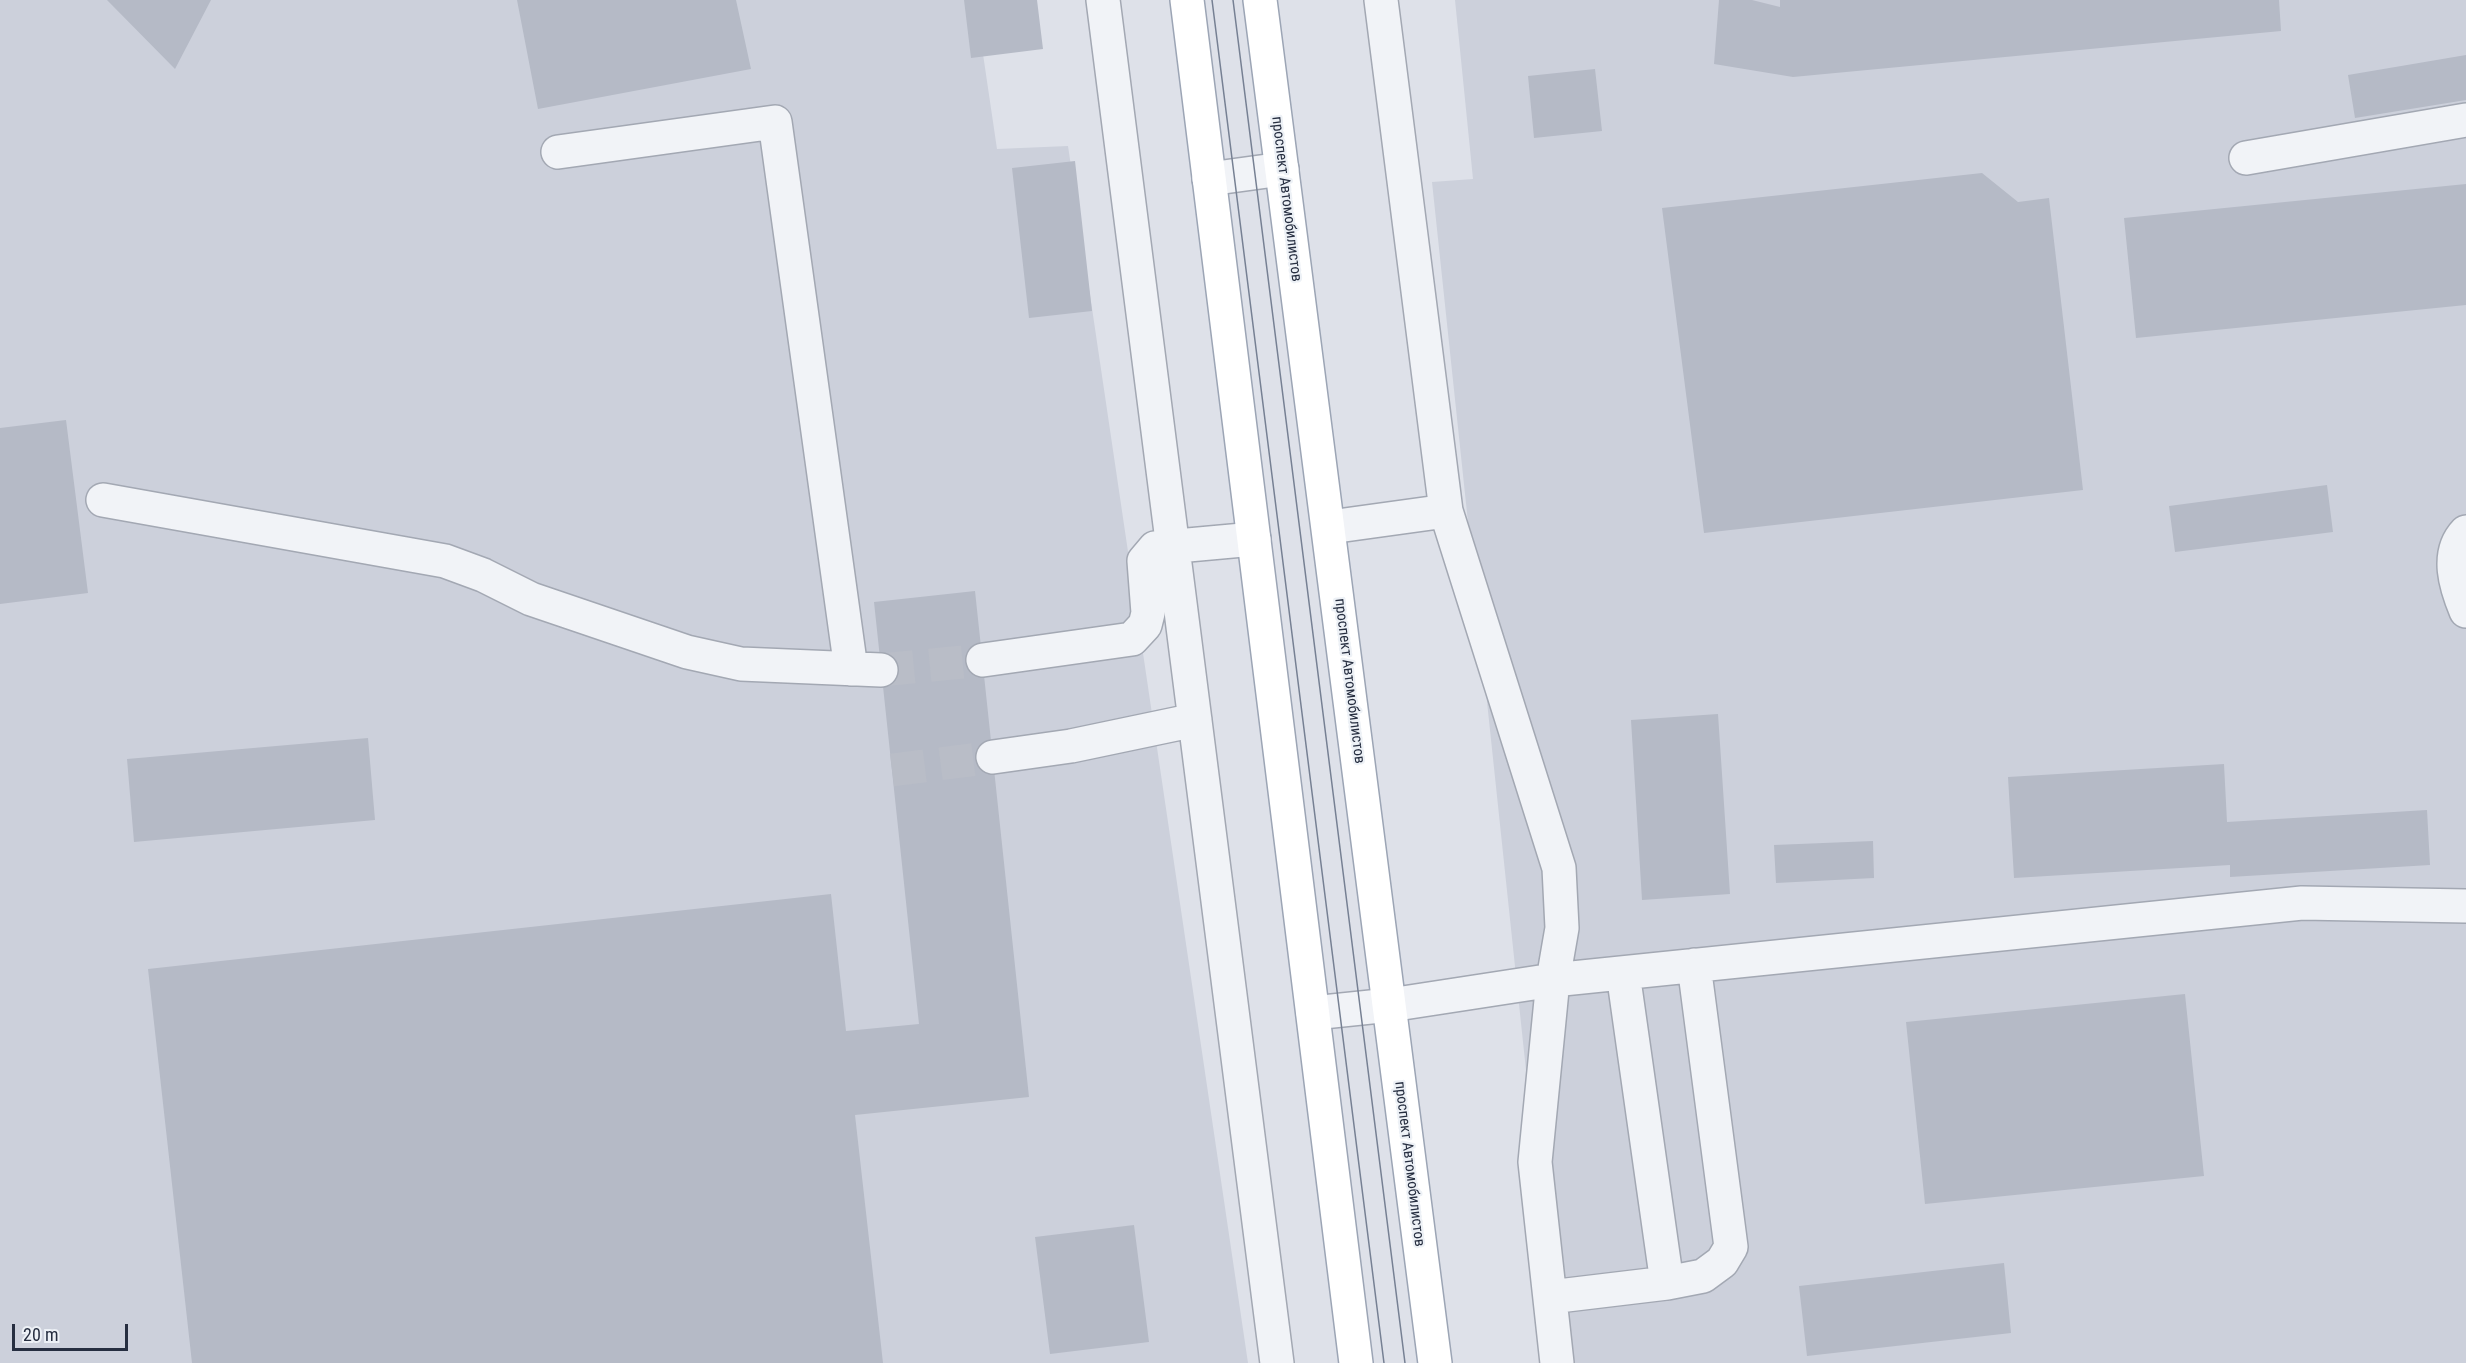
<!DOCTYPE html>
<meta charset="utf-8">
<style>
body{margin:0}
#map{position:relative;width:2466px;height:1363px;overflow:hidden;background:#dee1e9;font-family:"Roboto Condensed",sans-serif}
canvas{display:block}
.scale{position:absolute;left:12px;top:1324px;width:116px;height:27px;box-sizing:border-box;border:3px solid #262e40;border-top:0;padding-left:8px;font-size:18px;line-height:21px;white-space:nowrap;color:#262e40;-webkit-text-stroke:4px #edf1f6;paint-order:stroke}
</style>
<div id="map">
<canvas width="2466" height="1363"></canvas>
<div class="scale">20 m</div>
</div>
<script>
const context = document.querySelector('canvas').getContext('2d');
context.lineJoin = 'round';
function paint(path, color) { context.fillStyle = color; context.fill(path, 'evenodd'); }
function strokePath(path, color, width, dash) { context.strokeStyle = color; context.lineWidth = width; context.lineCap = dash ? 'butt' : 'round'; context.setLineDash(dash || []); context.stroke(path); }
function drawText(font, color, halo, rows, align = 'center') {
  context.font = font + ' "Roboto Condensed",sans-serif'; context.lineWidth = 4.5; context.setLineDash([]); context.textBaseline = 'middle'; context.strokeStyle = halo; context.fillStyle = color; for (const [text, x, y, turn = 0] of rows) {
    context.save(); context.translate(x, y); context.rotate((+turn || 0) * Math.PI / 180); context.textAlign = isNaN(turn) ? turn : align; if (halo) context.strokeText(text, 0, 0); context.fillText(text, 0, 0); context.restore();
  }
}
paint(new Path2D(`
 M0,0H975L997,149L1068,146L1248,1363H0Z
 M1455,0H2466V1363H1559L1550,1297L1432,182L1473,179Z`), '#ccd0db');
paint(new Path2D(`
 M107,0H211L175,69Z
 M517,0H736L751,69L538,109Z
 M964,0H1037L1043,49L971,58Z
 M1719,0H1752L1780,7V0H2279L2281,31L1793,77L1714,64Z
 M2466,55V100L2355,118L2348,75Z
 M1595,69L1602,131L1534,138L1528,76Z
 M1075,161L1092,311L1029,318L1012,168Z
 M1982,173L2018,202L2049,198L2083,490L1704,533L1662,208Z
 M2466,184V305L2136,338L2124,218Z
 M66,420L88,593L0,604V428Z
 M2327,485L2333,532L2175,552L2169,506Z
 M975,591L1029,1097L855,1115L883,1363H192L148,969L831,894L846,1031L919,1024L874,602Z
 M1718,714L1730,894L1642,900L1631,720Z
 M368,738L375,820L134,842L127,759Z
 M2224,764L2227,822L2427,810L2430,865L2230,877V865L2014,878L2008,777Z
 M1873,841L1874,878L1776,883L1774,845Z
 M2185,994L2204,1176L1925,1204L1906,1022Z
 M1134,1225L1149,1342L1050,1354L1035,1237Z
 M2004,1263L2011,1333L1807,1356L1799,1286Z`), '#b5bac6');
strokePath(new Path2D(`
 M881,670L983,660
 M892,770L993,757`), '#b9bdc7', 33, [33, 16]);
const minor = new Path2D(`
 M1103,0L1277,1363
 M1381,0L1446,511
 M558,152L775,122L851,669
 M2246,158L2466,120
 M1209,179L1282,169
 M103,500L445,561L483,575L531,599L687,652L741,664L881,670
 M1330,527L1446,511L1559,868L1562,928L1553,980L1535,1162L1557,1363
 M2466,532C2445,554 2456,587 2466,611
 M983,660L1132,639L1145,625L1148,613L1144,561L1155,548L1254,539
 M993,757L1071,746L1195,720
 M1623,973L1667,1283
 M1313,1013L1390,1005L1553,980L2302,903L2466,906
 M1550,1297L1667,1283L1703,1276L1722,1262L1731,1247L1694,965`);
const major = new Path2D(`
 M1187,0L1356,1363
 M1260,0L1435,1363`);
strokePath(minor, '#a3a8b3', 36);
strokePath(major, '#9ca5b5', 36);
strokePath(minor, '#f1f3f7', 33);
strokePath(major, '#fff', 33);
strokePath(new Path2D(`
 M1212,0L1384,1363
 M1233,0L1405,1363`), '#768093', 1.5);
drawText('15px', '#262e40', '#edf1f6', [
 ["проспект Автомобилистов",1286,199,83],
 ["проспект Автомобилистов",1349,681,83],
 ["проспект Автомобилистов",1409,1164,83]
]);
</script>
